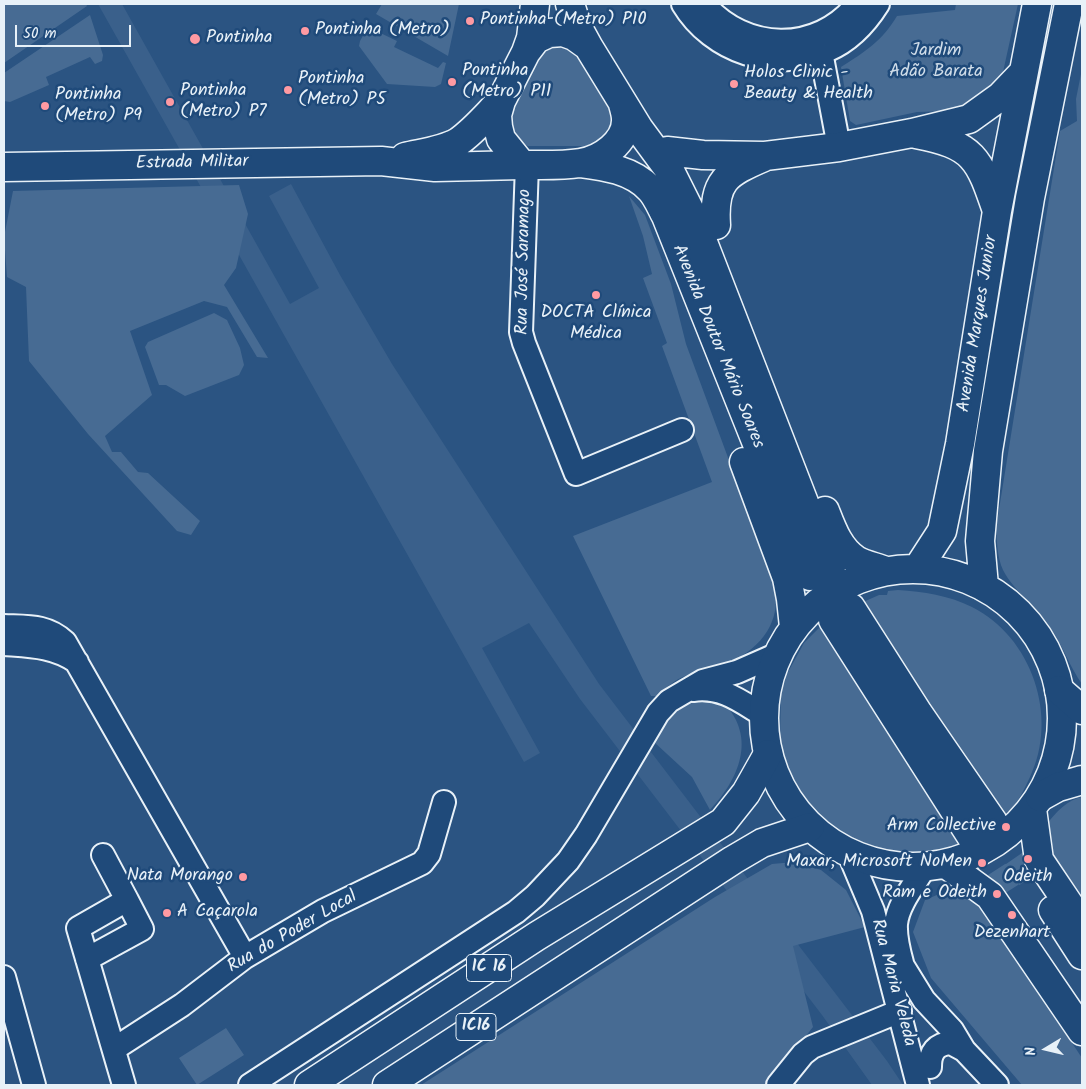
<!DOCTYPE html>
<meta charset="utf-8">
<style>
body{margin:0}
#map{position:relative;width:1086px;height:1089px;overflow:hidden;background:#2b5482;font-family:Kalam,sans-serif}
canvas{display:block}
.frame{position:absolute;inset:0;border:5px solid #e8f1f8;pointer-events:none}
.north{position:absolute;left:1021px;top:1024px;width:50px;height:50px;-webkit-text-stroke:4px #1f4a7a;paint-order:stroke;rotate:261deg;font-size:14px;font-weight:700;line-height:20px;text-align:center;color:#e8f1f8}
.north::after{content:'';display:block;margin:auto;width:18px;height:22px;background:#e8f1f8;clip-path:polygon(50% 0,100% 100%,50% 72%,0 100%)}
.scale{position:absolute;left:15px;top:25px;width:116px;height:22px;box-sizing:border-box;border:2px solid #e8f1f8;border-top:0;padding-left:6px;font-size:15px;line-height:18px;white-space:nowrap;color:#e8f1f8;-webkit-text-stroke:4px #1f4a7a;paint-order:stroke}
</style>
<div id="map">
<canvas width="1086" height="1089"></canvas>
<div class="frame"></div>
<div class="north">N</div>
<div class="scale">50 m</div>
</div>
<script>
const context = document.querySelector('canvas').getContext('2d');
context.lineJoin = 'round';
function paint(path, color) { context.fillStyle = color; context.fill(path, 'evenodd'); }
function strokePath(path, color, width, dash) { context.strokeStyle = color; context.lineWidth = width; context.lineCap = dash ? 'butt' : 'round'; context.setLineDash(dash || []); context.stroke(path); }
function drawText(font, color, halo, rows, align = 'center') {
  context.font = font + ' Kalam,sans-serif'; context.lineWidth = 5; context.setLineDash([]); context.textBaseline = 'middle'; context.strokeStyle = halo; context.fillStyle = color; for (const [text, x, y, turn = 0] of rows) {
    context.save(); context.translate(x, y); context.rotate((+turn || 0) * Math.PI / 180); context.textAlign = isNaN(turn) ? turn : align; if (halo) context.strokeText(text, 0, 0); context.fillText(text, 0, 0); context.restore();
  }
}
paint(new Path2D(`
 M98,4H122L290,304L319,288L269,196L291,184L340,275L392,364L599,684L887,1061L903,1085H872L822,1015L580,699L529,623L482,648L540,753L524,762Z`), '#3a608b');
paint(new Path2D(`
 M4,4H86L87,6L4,63Z
 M382,4H459L448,56L376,14Z
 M956,4H1018L1003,72L997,83L968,105L951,111L917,112L856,125L850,121L841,67C865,52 882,41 897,16L955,10Z
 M90,15L103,55L102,61L95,64L90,57L46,77L49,85L10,102L4,101V73Z
 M368,27L397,41L394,47L438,68L443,62L446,63L441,84L435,87L387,84L359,46L360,41Z
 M558,45L565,46L578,52L613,108V124L606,137L593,144L586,146H528L515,139L507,112L509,105L544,50Z
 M1082,69V684C1070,667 1063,647 1052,630C1039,608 1014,592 1003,570C997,557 997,541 996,528L1060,131L1077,121L1076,99Z
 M239,185L248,214L236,268L224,285L268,358L257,357L227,307L204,301L130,331L152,395L105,436L112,452H121L138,472L148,473L200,521L191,535L177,531L88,434L29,361L26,287L7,277L4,237L13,191Z
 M629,196L645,215L671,284L686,344L774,582C782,615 767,643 736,659C720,667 701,669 685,676C674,680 665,689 656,696H651L573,536L712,482L662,346L667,343L643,278L652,274L643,236Z
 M214,313L227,320L240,348L244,365L239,375L185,396L166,385H159L145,347L148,342Z
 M898,590C924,592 948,595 972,607C1032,637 1059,717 1030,777C1023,791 1016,810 1001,816L861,603L879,595H887L888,591Z
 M822,625L964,844L952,849L904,855L859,846L830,827L803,798L786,769L782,754L780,736L781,694L787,674L804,643Z
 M693,699L724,703C757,738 739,779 710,810L692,777L654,742C664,724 676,710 693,699Z
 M1082,797V907L1051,860L1047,824C1056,812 1067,800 1082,797Z
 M783,863H796L821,870L846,890L865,927L793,946L813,1027L767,1085H421L715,897L772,864Z
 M951,889L977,900L1082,1058V1085H1022L931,978L913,932L925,900Z
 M226,1028L244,1055L197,1085L179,1058Z`), '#476b93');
strokePath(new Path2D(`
 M831,572L851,608
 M810,576L833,620
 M993,822L1031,877
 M971,836L1007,892`), '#476c94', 28, [28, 14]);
const minor = new Path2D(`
 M683,4C712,52 775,73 828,50C849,41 866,23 878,4
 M704,4C745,52 817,54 857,4
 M815,38L821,52L839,147
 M527,165L521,332L524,343L576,474L682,430
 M4,626C28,627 47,625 65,642L245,957
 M4,644C30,646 54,646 77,662
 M693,690C722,686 740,701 763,715
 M849,854L873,911L918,1085
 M103,855L127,900
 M87,959L142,929L127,900L78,928L124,1085
 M903,966L924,1000L952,1030L964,1050L997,1085
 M904,970C900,955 895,940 896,924C898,904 915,884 925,867
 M4,977L34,1085
 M114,1049L182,1005L245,957L323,911L422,863L429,854L444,802
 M930,1067C930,1052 936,1044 951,1043L964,1050
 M250,1085L516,912L535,896L568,861L586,835L658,713L669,701L703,681L737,672L778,654
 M778,1085L803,1054L812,1047L900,1011`);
const major = new Path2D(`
 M570,4L577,26L588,46
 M526,52L531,38L535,4
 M623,104C624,108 626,114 626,119C627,142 601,160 580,163C561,166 541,165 522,165L501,139L498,127L497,115L501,101L526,52L536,39L549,33L563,32L574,36L588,46L639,129L670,171L694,219L831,572
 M916,134C974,145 979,158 997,211
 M667,151L703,155L765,156L839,147L912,133L969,119L1001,96L1023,73
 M405,157C422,153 442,151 458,142C474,131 487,115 501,101
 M581,163C605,166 632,170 650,189C657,196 661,207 666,216L810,576
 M4,167L381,161L435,167L522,165
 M716,225C713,181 726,173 764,157
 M744,462L787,578L791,599L794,627
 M825,511C832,529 839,549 856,560C864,565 876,567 886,571
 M918,568L942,531L960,444L997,211L1037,4
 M764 718a149 149 0 1 1 298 0a149 149 0 1 1-298 0Z
 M984,586L980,541L988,451L1030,198L1069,4
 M851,608L918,713L993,822
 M833,620L971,836
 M1032,809L1039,860L1082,924
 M946,864L990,896L1082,1031
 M1053,910L1082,955`);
const highway = new Path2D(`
 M1059,690L1082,710
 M1040,797L1058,787L1082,780
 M309,1085L537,936L723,822L746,793L768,754
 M387,1085L733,860L762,843L810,827`);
strokePath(minor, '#e8f1f8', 26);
strokePath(major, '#e8f1f8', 31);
strokePath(highway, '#e8f1f8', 31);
strokePath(minor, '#1f4a7a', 22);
strokePath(major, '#1f4a7a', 28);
strokePath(highway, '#1f4a7a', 28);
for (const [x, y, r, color] of [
 [470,21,5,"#ff9aa2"],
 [305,31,5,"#ff9aa2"],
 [195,39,6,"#ff9aa2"],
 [452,82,5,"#ff9aa2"],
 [734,84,5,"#ff9aa2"],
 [288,90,5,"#ff9aa2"],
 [170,102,5,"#ff9aa2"],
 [45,106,5,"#ff9aa2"],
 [596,295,5,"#ff9aa2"],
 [1006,827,5,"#ff9aa2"],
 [1028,859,5,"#ff9aa2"],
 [982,863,5,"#ff9aa2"],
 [243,877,5,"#ff9aa2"],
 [997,894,5,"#ff9aa2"],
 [167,913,5,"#ff9aa2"],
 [1012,915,5,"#ff9aa2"]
]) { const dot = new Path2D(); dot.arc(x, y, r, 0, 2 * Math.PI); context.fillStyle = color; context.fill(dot); strokePath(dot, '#1f4a7a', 2); }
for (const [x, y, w] of [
 [489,968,45],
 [476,1027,40]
]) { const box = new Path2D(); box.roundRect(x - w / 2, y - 13.5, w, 27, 4); context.fillStyle = '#1f4a7a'; context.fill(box); strokePath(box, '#e8f1f8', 1); }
drawText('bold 16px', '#e8f1f8', null, [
 ["IC 16",489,968],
 ["IC16",476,1027]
]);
drawText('18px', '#e8f1f8', '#1f4a7a', [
 ["Pontinha (Metro) P10",480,21],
 ["Pontinha (Metro)",315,31],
 ["Pontinha",206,39],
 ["Pontinha",462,72],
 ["(Metro) P11",462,93],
 ["Holos Clinic -",744,74],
 ["Beauty & Health",744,95],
 ["Pontinha",298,80],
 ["(Metro) P5",298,101],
 ["Pontinha",180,92],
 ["(Metro) P7",180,113],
 ["Pontinha",55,96],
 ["(Metro) P9",55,117],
 ["DOCTA Clínica",596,314,"center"],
 ["Médica",596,335,"center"],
 ["Arm Collective",996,827,"right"],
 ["Maxar, Microsoft NoMen",972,863,"right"],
 ["Nata Morango",233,877,"right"],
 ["Odeith",1028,878,"center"],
 ["Ram e Odeith",987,894,"right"],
 ["A Caçarola",177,913],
 ["Dezenhart",1012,934,"center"]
], 'left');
drawText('18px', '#d0dde9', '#1f4a7a', [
 ["Jardim",936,52],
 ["Adão Barata",936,73]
]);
drawText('18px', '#e8f1f8', '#1f4a7a', [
 ["Estrada Militar",192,164,-1],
 ["Rua José Saramago",525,262,-89],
 ["Avenida Marques Junior",979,324,-81],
 ["Avenida Doutor Mário Soares",717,347,68],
 ["Rua do Poder Local",293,933,-30],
 ["Rua Maria Veleda",892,983,75]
]);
</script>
